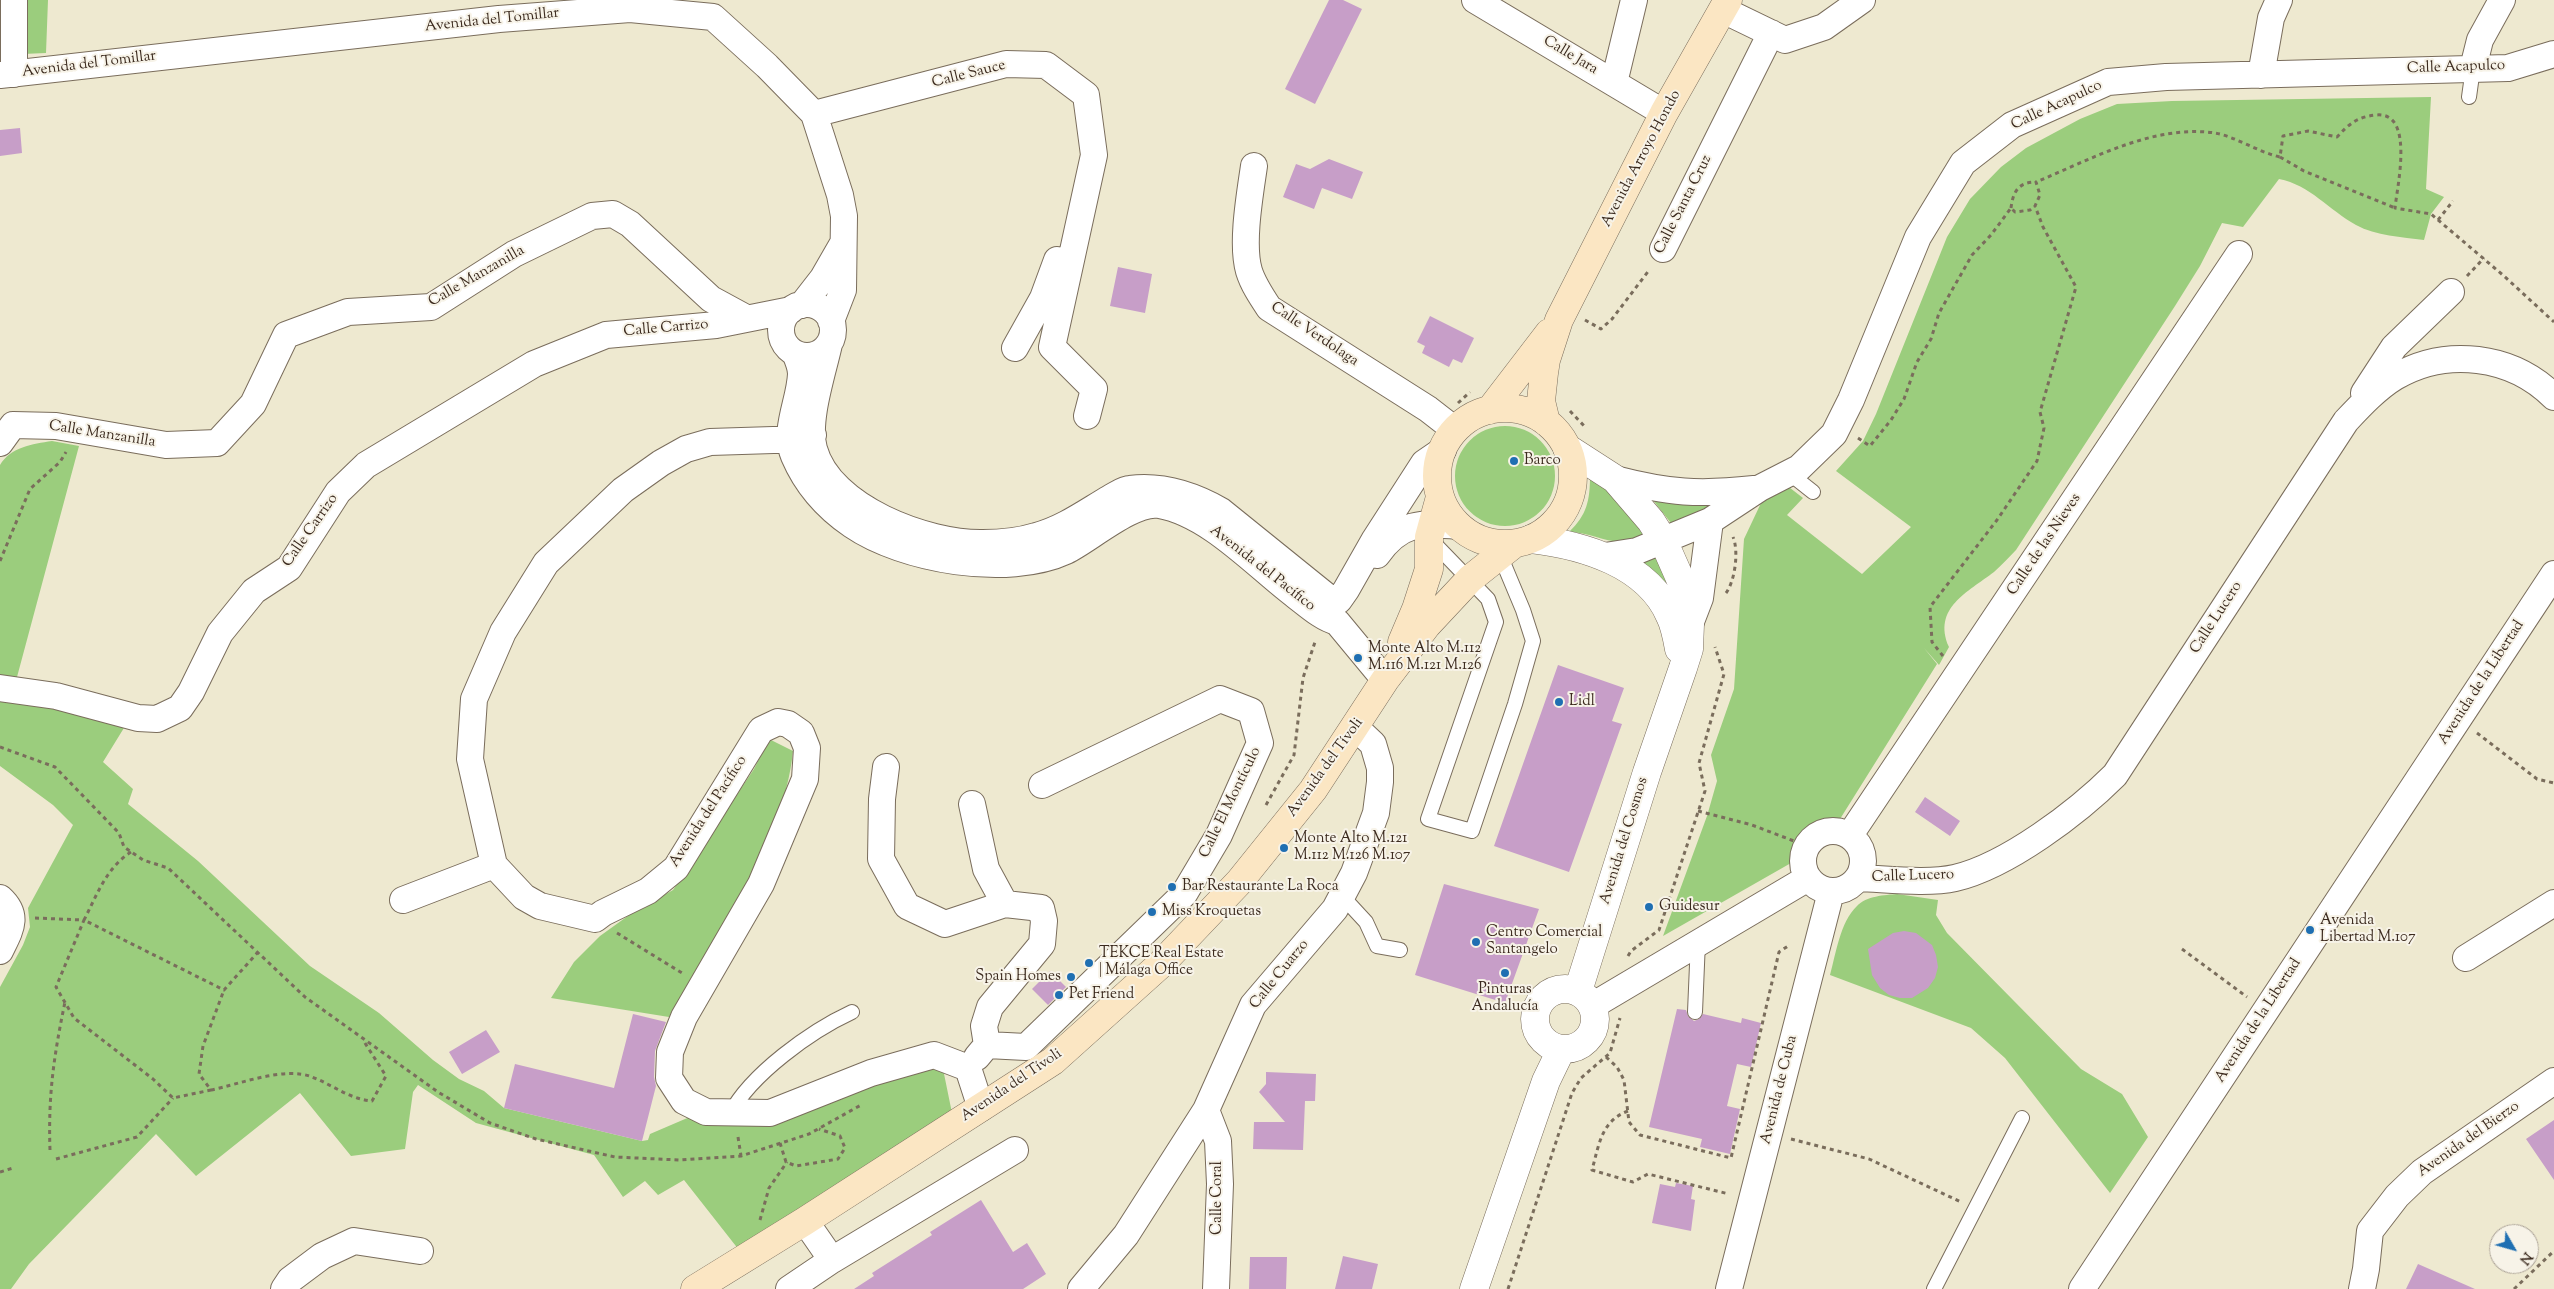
<!DOCTYPE html>
<meta charset="utf-8">
<style>
body{margin:0}
#map{position:relative;width:2554px;height:1289px;overflow:hidden;background:#eee9d0;font-family:"Sorts Mill Goudy",serif}
canvas{display:block}
.north{position:absolute;left:2489px;top:1224px;width:50px;height:50px;box-sizing:border-box;background:#f7f3e8;border:1px solid #aca397;border-radius:50%;rotate:128deg;font-size:14px;font-weight:700;line-height:20px;text-align:center;color:#3b2a1e}
.north::after{content:'';display:block;margin:auto;width:18px;height:22px;background:#1f6fb2;clip-path:polygon(50% 0,100% 100%,50% 72%,0 100%)}
</style>
<div id="map">
<canvas width="2554" height="1289"></canvas>
<div class="north">N</div>
</div>
<script>
const context = document.querySelector('canvas').getContext('2d');
context.lineJoin = 'round';
function paint(path, color) { context.fillStyle = color; context.fill(path, 'evenodd'); }
function strokePath(path, color, width, dash) { context.strokeStyle = color; context.lineWidth = width; context.lineCap = dash ? 'butt' : 'round'; context.setLineDash(dash || []); context.stroke(path); }
function drawText(font, color, halo, rows, align = 'center') {
  context.font = font + ' "Sorts Mill Goudy",serif'; context.lineWidth = 4; context.setLineDash([]); context.textBaseline = 'middle'; context.strokeStyle = halo; context.fillStyle = color; for (const [text, x, y, turn = 0] of rows) {
    context.save(); context.translate(x, y); context.rotate((+turn || 0) * Math.PI / 180); context.textAlign = isNaN(turn) ? turn : align; if (halo) context.strokeText(text, 0, 0); context.fillText(text, 0, 0); context.restore();
  }
}
paint(new Path2D(`
 M22,0H48L46,53L23,54Z
 M2431,97L2426,189L2444,197L2431,214L2424,240C2402,237 2376,236 2356,225C2329,210 2310,185 2279,179L2243,227L2222,223L2200,266L2175,306L2016,550C2009,557 2002,565 1994,572C1968,592 1932,608 1949,647L1939,665L1924,648L1937,664L1840,819C1812,823 1791,831 1791,863L1663,936L1707,816L1717,781L1711,755L1734,689L1744,539L1761,503L1785,484L1803,498L1787,515L1862,574L1911,527L1836,471L1863,441L1876,414L1947,237L1970,199L2001,167L2026,148L2080,119L2117,104L2172,101Z
 M1455 476a50 50 0 1 1 100 0a50 50 0 1 1-100 0Z
 M52,441L79,446L17,677H0V465C11,447 32,444 52,441Z
 M1590,476L1617,497L1648,534C1614,552 1600,533 1569,532C1587,515 1590,500 1590,476Z
 M1649,495L1710,504V509L1674,527Z
 M1657,552L1673,598L1632,562Z
 M0,697L127,723L103,762L133,789L128,804L198,861L310,966L379,1013L433,1060L459,1079L484,1091L504,1108L642,1141L648,1140L650,1134L692,1116L883,1079L942,1064L952,1113L739,1250L684,1180L658,1195L645,1181L623,1197L594,1155L476,1123L418,1085L413,1092L405,1149L351,1156L300,1093L196,1176L156,1134L29,1264L11,1289H0V987L23,945L30,927L28,908L73,825L53,805L0,766Z
 M769,739L793,751C783,847 716,934 669,1017L551,998L574,962L600,936L632,913L673,890L754,769Z
 M1897,894L1938,900L1936,915L1947,933L2081,1069L2122,1094L2148,1137L2110,1193L2005,1058L1971,1028L1830,975C1836,954 1840,922 1857,906C1866,896 1885,895 1897,894Z`), '#9bcd7d');
paint(new Path2D(`
 M1329,0H1343L1362,9L1315,104L1285,89Z
 M20,128L22,153L0,156V130Z
 M1329,159L1363,172L1352,199L1322,188L1314,209L1283,197L1296,164L1310,169Z
 M1118,267L1152,274L1145,313L1110,306Z
 M1430,316L1474,338L1462,363L1453,359L1449,367L1422,353L1425,346L1417,342Z
 M1558,665L1624,688L1612,721L1622,724L1569,872L1494,846Z
 M1925,797L1960,821L1950,836L1915,812Z
 M1444,884L1539,909L1505,1003L1415,975Z
 M1904,931L1916,933L1932,945L1936,955L1938,967L1935,978L1928,988L1912,998H1900L1889,995L1880,988L1872,975L1868,949L1893,933Z
 M1050,971L1066,987L1048,1005L1032,989Z
 M1677,1009L1686,1010L1688,1016L1694,1021L1699,1019L1703,1014L1741,1023L1742,1018L1761,1023L1751,1067L1737,1064L1727,1106L1740,1109L1730,1154L1700,1147L1702,1139L1649,1127Z
 M633,1014L666,1022L655,1051L654,1077L656,1086L642,1141L504,1108L515,1064L614,1088Z
 M486,1030L500,1052L462,1074L449,1052Z
 M1266,1072L1316,1074L1315,1101H1305L1303,1150L1253,1149L1254,1122H1285L1259,1092L1266,1084Z
 M2554,1120V1180L2526,1139Z
 M1676,1183L1693,1186L1691,1199L1695,1200L1691,1231L1652,1223L1660,1184L1675,1187Z
 M981,1200L1013,1252L1027,1243L1046,1274L1023,1289H854L874,1276L872,1273L932,1235L930,1232Z
 M1343,1256L1378,1264L1372,1289H1335Z
 M1250,1257H1287L1286,1289H1249Z
 M2418,1264L2475,1289H2406Z`), '#c79ec8');
const service = new Path2D(`
 M2469,97L2473,68
 M1789,473L1813,492
 M1431,540L1488,599L1496,622L1428,819L1472,831L1515,704L1533,641L1523,610L1500,555
 M1342,896L1366,922L1377,946L1400,950
 M1695,1012L1698,941
 M730,1114C751,1074 811,1031 852,1012
 M1934,1289L2022,1118`);
const minor = new Path2D(`
 M1475,0L1664,113
 M1723,10L1785,40L1824,27L1862,0
 M2473,68L2480,40L2502,0
 M14,74V0
 M0,75L499,19L630,9L713,17L767,66L814,114L840,195L844,216L843,290L831,321
 M2261,75L2271,18L2279,0
 M1614,83L1634,0
 M814,114L1006,64L1046,65L1086,95L1094,155L1052,347L1094,389L1087,416
 M1254,166C1250,194 1241,244 1249,271C1253,284 1261,296 1269,308L1428,409L1455,430
 M1663,249L1771,33
 M781 330a26 26 0 1 1 52 0a26 26 0 1 1-52 0Z
 M802,305L823,278L842,245
 M829,344C823,372 806,421 814,449C830,508 927,544 983,543C999,543 1020,541 1036,536C1063,529 1086,512 1110,498C1116,495 1123,489 1130,489C1162,485 1193,495 1221,511L1335,603L1339,600L1346,590L1375,539L1424,463L1443,450
 M1015,348L1043,298L1057,260
 M795,353C798,360 801,367 801,374C800,401 783,430 794,456C806,484 827,508 852,525C903,560 1008,578 1066,551C1089,540 1133,501 1159,505C1210,514 1256,566 1296,596C1309,606 1322,618 1337,622L1385,680
 M2364,393L2394,347L2451,292
 M813,435L805,439L710,442L686,449L661,463L623,490L546,563L503,632L474,699L470,759L494,865L524,897L540,906L595,919L603,913L648,891L676,868L761,730L778,722L788,724L801,733L807,748L805,779L761,884L684,1017L670,1052L669,1078L684,1101L706,1112L770,1113L871,1073L934,1055L968,1068L981,1108
 M0,443L13,425L56,426L166,445L217,443L253,404L286,335L348,312L431,307L514,254L592,216L613,214L630,224L711,299L746,318
 M1615,479C1669,493 1699,495 1754,489
 M1377,555C1400,522 1421,522 1458,526
 M1605,556L1637,551L1710,521L1760,488L1799,468L1834,434L1851,400L1918,237L1963,163L2012,125L2108,82L2166,77L2508,68L2554,54
 M1690,624L1700,598L1710,521
 M0,688L56,696L138,718L157,719L180,708L191,692L220,633L254,591L289,568L338,492L366,465L534,364L606,335L716,325L791,310
 M886,767L882,799L881,859L907,906L945,924L1005,904L1041,908L1044,921L1042,944L990,1007L984,1026L987,1045L977,1057
 M972,804L986,869L1005,904
 M1803 861a30 30 0 1 1 60 0a30 30 0 1 1-60 0Z
 M1850,835L2239,254
 M1859,878C1887,879 1928,884 1955,878C2007,866 2078,812 2115,775L2346,421C2361,405 2377,388 2395,377C2446,347 2512,355 2554,397
 M0,898C20,916 10,930 0,951
 M403,900L494,865
 M2466,958L2554,903
 M1592,1006L1808,878
 M987,1045L1026,1047L1184,894L1219,835L1260,743L1251,711L1220,699L1042,785
 M1206,1110L1218,1141L1220,1184L1216,1289
 M805,1221L832,1260L1015,1150
 M284,1289L290,1280L322,1256L354,1241L420,1251
 M789,1289L832,1260
 M1081,1289L1126,1235L1206,1110L1253,1005L1335,909L1354,873L1376,813L1380,782V768L1373,744L1356,728
 M1729,1289L1831,892
 M2082,1289L2554,574
 M2362,1289L2366,1269L2370,1231L2397,1196L2422,1172L2554,1081`);
const tertiary = new Path2D(`
 M1567,448L1615,479L1651,521L1663,540L1682,583L1690,624L1689,649L1683,668L1647,772L1578,991
 M1531,539C1583,545 1648,564 1670,616C1675,626 1677,638 1679,649
 M1535 1019a30 30 0 1 1 60 0a30 30 0 1 1-60 0Z
 M1474,1289L1546,1081L1561,1050`);
const secondary = new Path2D(`
 M1437 476a68 68 0 1 1 136 0a68 68 0 1 1-136 0Z
 M1490,410L1549,333
 M1546,422L1541,401L1544,373L1546,360L1559,320L1664,113L1728,0
 M1402,642L1416,609L1429,569V537L1440,497
 M695,1289L805,1221L1053,1061L1161,964L1239,882L1313,790L1385,680L1427,625L1470,579L1514,544`);
strokePath(service, '#7a6d5c', 16);
strokePath(minor, '#7a6d5c', 28);
strokePath(tertiary, '#7a6d5c', 29);
strokePath(secondary, '#7a6d5c', 29);
strokePath(new Path2D(`
 M2280,157L2304,171L2395,208
 M2011,208C2013,191 2019,182 2036,182
 M2438,220L2453,201
 M2467,276L2484,258
 M1585,320L1601,329L1612,319L1650,269
 M1458,403L1470,392
 M1570,411L1586,428
 M1858,438L1870,446L1891,420L1904,399L1917,362L1931,339L1939,313L1972,255L1991,235L2011,208L2015,212L2030,210L2035,206
 M0,561L30,489L60,462L66,452
 M1726,593C1735,581 1739,551 1733,537
 M1943,656L1932,642L1930,607L1997,520L2037,461L2044,428L2040,412L2076,287L2043,227L2035,206L2040,195L2036,182C2092,159 2154,124 2215,133C2234,136 2258,152 2280,157L2283,136L2308,131L2337,137C2349,124 2357,117 2376,115C2415,111 2397,187 2395,208L2431,214L2504,276L2554,322
 M2477,733L2537,779L2554,783
 M0,747L55,767L119,833L124,847L143,860L168,868L305,997L438,1092L490,1123L536,1139L615,1157L679,1160L741,1156L809,1134L861,1105
 M1266,805L1294,755L1303,678L1316,639
 M1698,811L1752,825L1807,846
 M131,852C106,868 97,895 84,920L224,990L258,952
 M35,918L84,920L56,987L74,1018L153,1079L173,1098L211,1090L199,1074L203,1046L224,990
 M617,933L682,973
 M2182,949L2247,997
 M1628,956L1631,951L1659,930L1705,791L1699,763L1724,674L1715,647
 M1606,1057L1617,1067L1624,1080L1629,1122L1640,1135L1731,1158L1779,952L1788,946
 M211,1090C240,1084 285,1066 312,1077C333,1085 349,1099 372,1101L386,1076L363,1040
 M1628,1111C1601,1121 1599,1145 1592,1170L1633,1182L1648,1174L1729,1194
 M738,1137L741,1156
 M1791,1139L1869,1159L1961,1202
 M780,1143L786,1162L796,1166L838,1159L845,1148L840,1136L819,1129
 M50,1150C48,1095 54,1055 65,1002
 M56,1159L137,1137L173,1098
 M0,1172L13,1168
 M760,1220L769,1188L787,1162
 M1508,1289L1572,1093L1581,1078L1610,1053L1620,1018
 M2514,1289L2554,1251`), '#7a6d5c', 3, [4, 4]);
strokePath(service, '#fff', 14);
strokePath(minor, '#fff', 26);
strokePath(tertiary, '#fff', 28);
strokePath(secondary, '#fbe6c3', 28);
for (const [x, y, r, color] of [
 [1514,461,5,"#1f6fb2"],
 [1358,658,5,"#1f6fb2"],
 [1559,702,5,"#1f6fb2"],
 [1284,848,5,"#1f6fb2"],
 [1172,887,5,"#1f6fb2"],
 [1649,907,5,"#1f6fb2"],
 [1152,912,5,"#1f6fb2"],
 [2310,930,5,"#1f6fb2"],
 [1476,942,5,"#1f6fb2"],
 [1089,963,5,"#1f6fb2"],
 [1505,973,5,"#1f6fb2"],
 [1071,977,5,"#1f6fb2"],
 [1059,995,5,"#1f6fb2"]
]) { const dot = new Path2D(); dot.arc(x, y, r, 0, 2 * Math.PI); context.fillStyle = color; context.fill(dot); strokePath(dot, '#f7f3e8', 2); }
drawText('15px', '#3b2a1e', '#f7f3e8', [
 ["Avenida del Tomillar",492,21,-6],
 ["Calle Jara",1570,56,31],
 ["Avenida del Tomillar",89,65,-7],
 ["Calle Acapulco",2456,68,-2],
 ["Calle Sauce",969,75,-14],
 ["Calle Acapulco",2057,106,-25],
 ["Avenida Arroyo Hondo",1642,159,-62],
 ["Calle Santa Cruz",1684,205,-63],
 ["Calle Manzanilla",477,277,-30],
 ["Calle Carrizo",666,329,-5],
 ["Calle Verdolaga",1314,335,34],
 ["Calle Manzanilla",102,435,9],
 ["Calle Carrizo",311,531,-55],
 ["Calle de las Nieves",2045,545,-56],
 ["Avenida del Pacífico",1262,569,38],
 ["Calle Lucero",2217,618,-57],
 ["Avenida de la Libertad",2482,683,-57],
 ["Avenida del Tívoli",1326,768,-54],
 ["Calle El Montículo",1231,803,-64],
 ["Avenida del Pacífico",709,812,-57],
 ["Avenida del Cosmos",1625,841,-73],
 ["Calle Lucero",1913,877,-2],
 ["Calle Cuarzo",1280,975,-51],
 ["Avenida de la Libertad",2259,1021,-57],
 ["Avenida del Tívoli",1012,1086,-34],
 ["Avenida de Cuba",1780,1090,-76],
 ["Avenida del Bierzo",2469,1140,-35],
 ["Calle Coral",1218,1198,-90]
]);
drawText('15px', '#3b2a1e', '#f7f3e8', [
 ["Barco",1524,461],
 ["Monte Alto M.112",1368,649],
 ["M.116 M.121 M.126",1368,666],
 ["Lidl",1569,702],
 ["Monte Alto M.121",1294,839],
 ["M.112 M.126 M.107",1294,856],
 ["Bar Restaurante La Roca",1182,887],
 ["Guidesur",1659,907],
 ["Miss Kroquetas",1162,912],
 ["Avenida",2320,921],
 ["Libertad M.107",2320,938],
 ["Centro Comercial",1486,933],
 ["Santangelo",1486,950],
 ["TEKCE Real Estate",1099,954],
 ["| Málaga Office",1099,971],
 ["Spain Homes",1061,977,"right"],
 ["Pinturas",1505,990,"center"],
 ["Andalucía",1505,1007,"center"],
 ["Pet Friend",1069,995]
], 'left');
</script>
